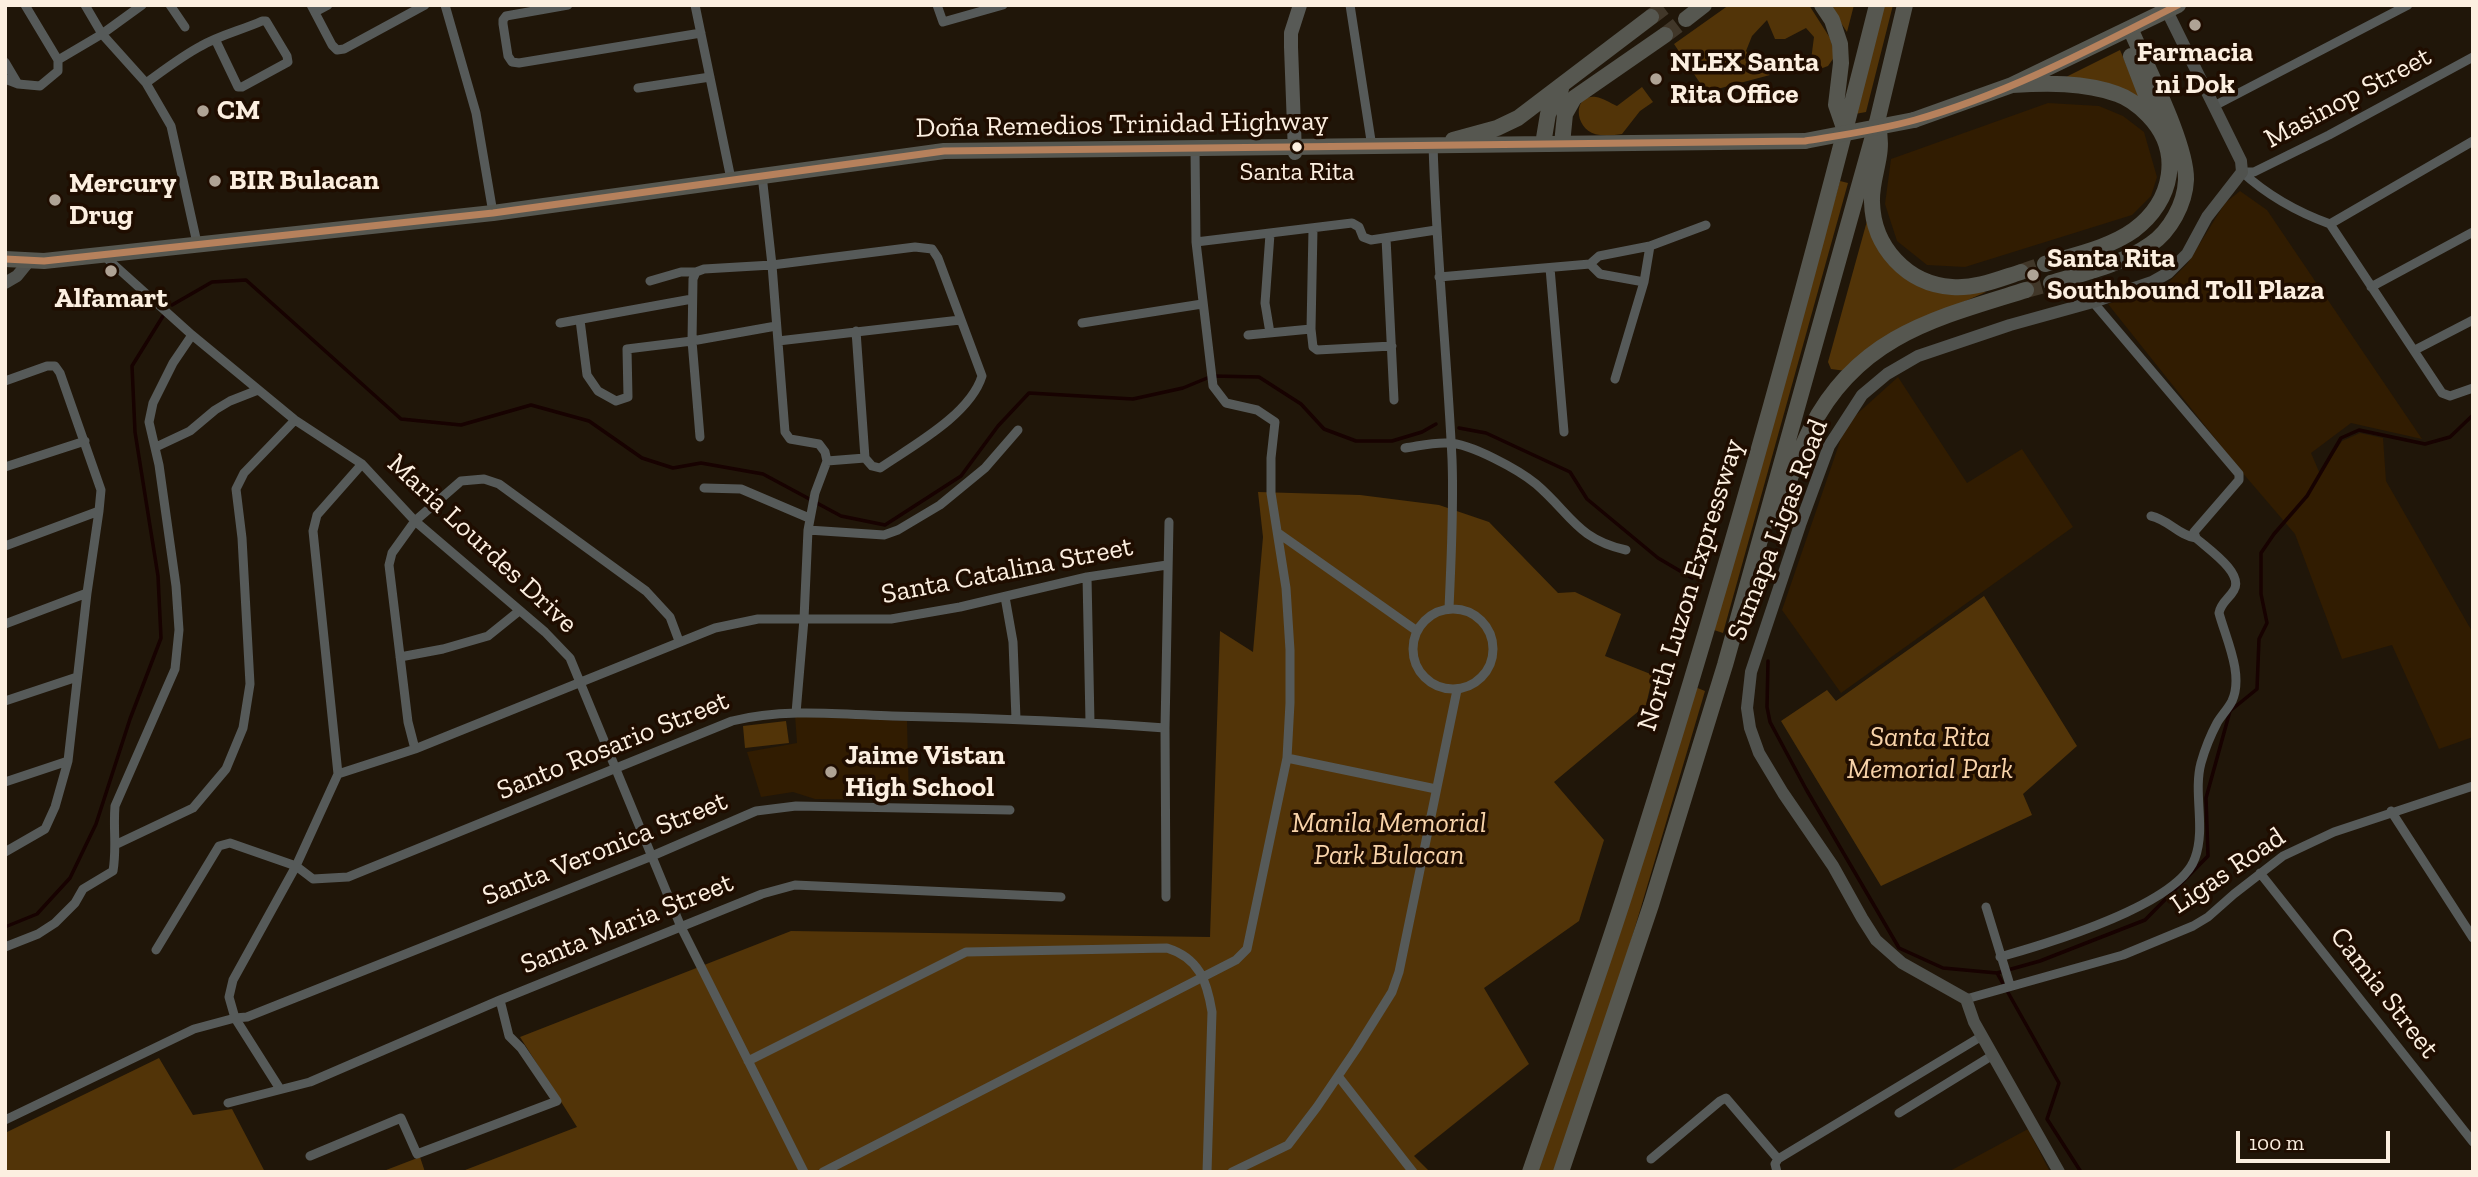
<!DOCTYPE html>
<meta charset="utf-8">
<style>
body{margin:0}
#map{position:relative;width:2478px;height:1177px;overflow:hidden;background:#201609;font-family:"Zilla Slab",serif}
canvas{display:block}
.frame{position:absolute;inset:0;border:7px solid #fcefe0;pointer-events:none}
.scale{position:absolute;left:2236px;top:1131px;width:154px;height:32px;box-sizing:border-box;border:4px solid #fcefe0;border-top:0;padding-left:9px;font-size:21px;line-height:24px;white-space:nowrap;color:#fcefe0;-webkit-text-stroke:5px #1f0d00;paint-order:stroke}
</style>
<div id="map">
<canvas width="2478" height="1177"></canvas>
<div class="frame"></div>
<div class="scale">100 m</div>
</div>
<script>
const context = document.querySelector('canvas').getContext('2d');
context.lineJoin = 'round';
function paint(path, color) { context.fillStyle = color; context.fill(path, 'evenodd'); }
function strokePath(path, color, width, dash) { context.strokeStyle = color; context.lineWidth = width; context.lineCap = dash ? 'butt' : 'round'; context.setLineDash(dash || []); context.stroke(path); }
function drawText(font, color, halo, rows, align = 'center') {
  context.font = font + ' "Zilla Slab",serif'; context.lineWidth = 7; context.setLineDash([]); context.textBaseline = 'middle'; context.strokeStyle = halo; context.fillStyle = color; for (const [text, x, y, turn = 0] of rows) {
    context.save(); context.translate(x, y); context.rotate((+turn || 0) * Math.PI / 180); context.textAlign = isNaN(turn) ? turn : align; if (halo) context.strokeText(text, 0, 0); context.fillText(text, 0, 0); context.restore();
  }
}
paint(new Path2D(`
 M2048,103L2099,106L2123,116L2144,132L2157,177L2151,196L2132,215L1965,267L1927,265L1897,241L1885,204L1891,159Z
 M2240,191L2267,210L2422,439L2351,423L2311,453L2320,474L2342,441L2360,433L2383,438L2386,481L2473,633V737L2439,749L2392,645L2342,659L2295,534L2241,471L2108,304L2169,282L2187,264L2225,203Z
 M1898,377L1967,483L2022,449L2073,527L1841,693L1782,610L1846,424Z
 M795,715L907,721L909,800L815,799L793,792L761,797L747,752L797,743Z
 M2028,1129L2050,1172H1948Z`), '#311c01');
paint(new Path2D(`
 M1729,5H1809L1830,38L1835,56L1828,66L1820,69L1811,60L1814,37L1806,28L1785,39H1775L1767,20L1752,36L1746,51L1753,61L1770,75L1706,92L1674,44Z
 M1829,5H1854L1847,32Z
 M1882,5H1893L1866,112L1855,114Z
 M2120,50L2143,103L2064,78Z
 M1642,87L1653,102L1640,111L1622,134C1615,135 1607,136 1600,135C1574,133 1571,93 1596,97C1603,98 1610,103 1617,106Z
 M1840,181L1848,183L1723,633L1711,629Z
 M1867,221L1879,246L1957,294L1986,292L1913,324L1846,371L1831,369L1828,362Z
 M1258,492L1360,495L1439,505L1489,522L1558,593L1575,592L1621,614L1605,656L1653,675L1646,705L1554,782L1604,840L1579,921L1484,988L1529,1064L1414,1156L1430,1172H460L577,1127L520,1037L791,931L1210,937L1220,631L1253,652L1263,537Z
 M1984,596L2077,746L2023,794L2032,815L1881,886L1781,721L1827,690L1836,701Z
 M1695,687L1705,691L1620,978L1558,1172H1537Z
 M786,721L789,743L745,748L743,726Z
 M159,1058L193,1115L232,1109L265,1172H5V1133Z
 M420,1157L425,1172H381Z`), '#523408');
strokePath(new Path2D(`
 M172,305L212,282L246,280L401,419L461,425L531,405L589,421L642,458L673,468L701,463L763,474L841,516L885,525L961,476L998,426L1029,393L1133,399L1183,388L1212,376L1259,377L1301,404L1324,429L1356,441H1392L1422,432L1436,424
 M1459,428L1486,433L1570,472L1587,499L1658,558L1692,578
 M1768,661L1767,707L1770,722L1806,789L1899,948L1943,968L1997,973L2040,961L2145,920L2208,856L2206,798L2230,711L2257,689L2259,639L2267,623L2261,594V553L2274,534L2307,496L2341,438L2359,430L2425,444L2450,437L2473,415
 M5,927L37,914L70,878L96,824L130,719L161,638L158,576L135,432L132,366L163,316
 M1997,973L2059,1083L2047,1119L2081,1172`), '#170201', 3.5);
strokePath(new Path2D(`
 M1651,17L1667,5
 M1665,35L1686,19
 M2021,272L2045,264
 M2026,290L2051,283`), '#413729', 16, [16, 8]);
strokePath(new Path2D(`
 M25,5L58,60
 M85,5L102,34L146,83L171,126L197,243
 M170,5L185,27
 M311,5L332,45L337,50L344,49L425,5
 M445,5L476,113L493,213
 M568,5L506,16L503,20V24L508,56L512,62L519,63L701,33
 M695,5L731,179
 M937,5L943,22L1003,5
 M1350,5L1372,147
 M315,12L328,5
 M5,62L18,84
 M5,79L18,84L40,86L58,71V60L102,34L142,5
 M146,83C164,70 182,56 201,46C220,35 242,30 262,21H266L287,56L288,62L242,87H238L215,39
 M638,88L710,77
 M2214,106L2408,5
 M1433,144C1436,250 1447,354 1452,459C1454,509 1451,559 1449,609
 M2242,172C2267,195 2297,212 2330,224L2442,393L2450,396L2473,388
 M2242,172H2254L2329,135L2473,57
 M762,175L772,265L785,432L790,439L819,444L825,452L827,461L815,493L808,530L804,619L796,713
 M2330,224L2473,141
 M1313,229L1311,329L1313,347L1317,350L1392,346
 M1270,234L1265,303L1270,333
 M1386,238L1394,400
 M1196,242L1352,223L1359,227L1363,237L1371,240L1436,230
 M102,254L192,335L295,420L362,464L415,521L545,632L570,658L681,927L804,1172
 M1590,264L1600,274L1644,282
 M1550,268L1564,432
 M1439,277L1590,264L1599,256L1650,246L1706,225
 M650,281L681,272H696
 M2371,287L2473,232
 M580,320L587,375L598,391L616,401L628,397L627,349L692,341L776,326
 M560,323L692,299
 M1082,323L1202,304
 M1248,335L1311,329
 M778,341L960,320
 M2415,350L2473,320
 M1615,379L1644,282L1650,246
 M5,381L47,366H55L60,373L101,490L99,511L87,593L68,761L55,807L45,829L5,852
 M700,437L692,341L693,279L696,272L704,269L772,265L915,247L932,249L938,258L982,376C970,415 912,446 880,468L872,466L865,458L856,331
 M156,447L190,431L215,410L230,401L258,390
 M1405,448C1419,446 1434,442 1448,443C1470,443 1519,470 1536,484C1571,514 1577,539 1626,550
 M827,461L865,458
 M5,467L85,441
 M704,488L741,489L809,518
 M2151,516C2169,520 2178,535 2196,538
 M808,530L884,535L898,530L940,505L985,468L1018,430
 M1278,533L1417,631
 M5,546L99,511
 M1087,577L1090,722
 M1005,597L1013,642L1016,719
 M1413 649a40 40 0 1 1 80 0a40 40 0 1 1-80 0Z
 M5,624L87,593
 M400,657L443,649L488,636L519,611
 M5,701L77,677
 M415,749L408,722L389,565L392,553L415,521L461,481L484,479L499,484L646,591L670,617L679,641
 M1287,758L1436,789
 M338,774L415,749L715,628L758,619H891L960,607L1087,577L1167,565
 M5,782L68,761
 M2391,811L2473,938
 M117,844L193,808L226,769L243,728L250,684L242,538L236,489L244,473L295,420
 M2260,873L2473,1142
 M1166,897L1165,728L1169,522
 M1986,907L2010,985
 M5,947L38,934L55,923L75,903L83,889L113,871C117,847 113,829 115,806L175,669L179,630L176,586L159,465L149,422L153,403L173,363L192,335
 M156,950L219,846L230,843L296,866L313,879L348,877L732,721C783,708 839,714 892,716C983,718 1074,721 1165,728
 M2000,957C2046,944 2179,905 2195,858C2206,828 2193,793 2201,763C2205,749 2210,736 2217,723C2221,716 2228,709 2232,701C2244,675 2226,639 2219,613C2221,602 2229,599 2234,590C2244,573 2208,549 2196,538L2194,532L2239,480V474L2093,302
 M1966,999L2123,955L2193,926L2208,917L2234,894L2283,856L2334,832L2473,786
 M748,1061L966,952L1167,948C1199,958 1207,981 1212,1012L1207,1172
 M1338,1076L1413,1172
 M280,1089L235,1018L229,997L233,980L296,866L338,774L313,531L317,515L362,464
 M228,1103L310,1082L500,1000L762,894L795,885L1061,897
 M1899,1113L1993,1055
 M5,1120L194,1029L235,1018L247,1017L652,856L756,811L796,806L1010,810
 M310,1156L401,1118L417,1154L557,1101L521,1048L509,1036L500,1000
 M1651,1159L1720,1101L1726,1098L1778,1159
 M823,1172L1236,960L1247,949L1287,758L1290,703V650L1286,588L1271,493V458L1275,422L1257,410L1226,403L1213,386L1196,242L1195,149
 M1232,1172L1288,1145L1317,1107L1357,1048L1392,992L1399,972L1457,690
 M1777,1172L1775,1164L1778,1159L1982,1036`), '#565a59', 9);
strokePath(new Path2D(`
 M5,283L17,276L30,260
 M2059,1172L1974,1022L1966,999L1902,963L1876,940L1862,918L1833,866L1783,793L1759,753L1750,728L1747,708L1751,672L1800,525L1829,446L1862,395L1887,374L1918,356L2010,325L2093,302L2152,282L2168,273L2187,254L2207,217L2242,172L2241,161L2167,11`), '#50524e', 12);
strokePath(new Path2D(`
 M1295,153L1291,47V33L1300,5`), '#585a56', 14);
strokePath(new Path2D(`
 M1822,5L1832,20L1840,44L1841,63L1836,105L1845,131
 M1686,19L1704,5
 M2131,56L2154,116
 M2012,85C2046,83 2084,82 2117,94C2129,98 2139,106 2148,115C2183,151 2173,201 2134,230C2109,248 2074,255 2045,264
 M1914,120L2012,85L2178,5
 M1878,127C1885,156 1871,175 1872,202C1873,247 1907,284 1952,287C1976,289 1999,279 2021,272
 M1453,140L1497,128L1518,118L1651,17
 M1543,144L1548,114L1561,89
 M1562,144L1565,114L1574,98L1665,35
 M5,259L44,261L493,213L944,151L1805,141
 M2051,283C2084,273 2123,264 2151,244C2170,231 2185,204 2186,180C2187,144 2146,66 2131,30
 M1771,519L1779,508C1789,482 1798,453 1811,428C1858,336 1936,318 2026,290
 M1530,1172C1562,1079 1595,987 1625,894C1719,601 1802,304 1877,5
 M1561,1172L1651,905L1725,665L1877,122L1905,5`), '#565750', 16);
strokePath(new Path2D(`
 M1805,141L1914,120`), '#565750', 16);
strokePath(new Path2D(`
 M5,259L44,261L493,213L944,151L1805,141C1842,135 1879,130 1915,120C2007,94 2093,48 2178,5`), '#b6815c', 7);
for (const [x, y, r, color] of [
 [2195,25,7,"#afa395"],
 [1656,79,7,"#afa395"],
 [203,111,7,"#afa395"],
 [1297,147,6,"#fcefe0"],
 [215,181,7,"#afa395"],
 [55,200,7,"#afa395"],
 [111,271,7,"#afa395"],
 [2033,275,7,"#afa395"],
 [831,772,7,"#afa395"]
]) { const dot = new Path2D(); dot.arc(x, y, r, 0, 2 * Math.PI); context.fillStyle = color; context.fill(dot); strokePath(dot, '#1f0d00', 2.5); }
drawText('26px', '#fcefe0', '#1f0d00', [
 ["Santa Rita",1297,173]
]);
drawText('bold 28px', '#fcefe0', '#1f0d00', [
 ["Farmacia",2195,53,"center"],
 ["ni Dok",2195,85,"center"],
 ["NLEX Santa",1670,63],
 ["Rita Office",1670,95],
 ["CM",217,111],
 ["BIR Bulacan",229,181],
 ["Mercury",69,184],
 ["Drug",69,216],
 ["Santa Rita",2047,259],
 ["Southbound Toll Plaza",2047,291],
 ["Alfamart",111,299,"center"],
 ["Jaime Vistan",845,756],
 ["High School",845,788]
], 'left');
drawText('28px', '#fcefe0', '#1f0d00', [
 ["Masinop Street",2348,98,-28],
 ["Doña Remedios Trinidad Highway",1122,125,-1],
 ["Sumapa Ligas Road",1778,530,-69],
 ["Maria Lourdes Drive",482,544,43],
 ["Santa Catalina Street",1007,571,-11],
 ["North Luzon Expressway",1691,585,-73],
 ["Santo Rosario Street",613,746,-22],
 ["Santa Veronica Street",605,849,-22],
 ["Ligas Road",2228,871,-34],
 ["Santa Maria Street",627,924,-22],
 ["Camia Street",2384,993,52]
]);
drawText('italic 28px', '#f8d3a9', '#1f0d00', [
 ["Santa Rita",1930,738],
 ["Memorial Park",1930,770],
 ["Manila Memorial",1389,824],
 ["Park Bulacan",1389,856]
]);
</script>
